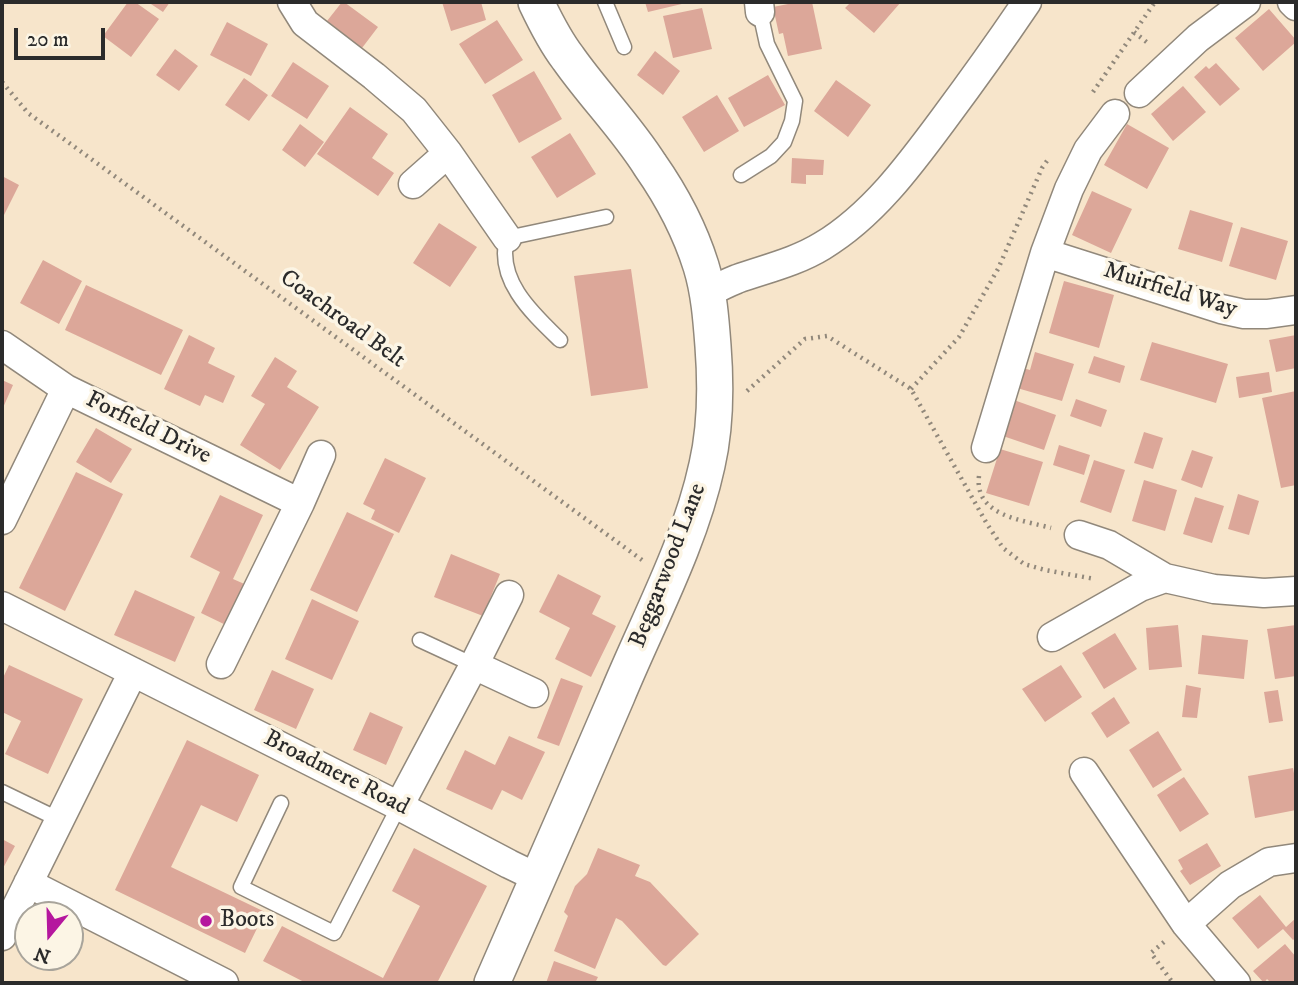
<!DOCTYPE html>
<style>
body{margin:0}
#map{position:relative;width:1298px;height:985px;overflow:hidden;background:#f7e5cb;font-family:"IM FELL DW Pica",serif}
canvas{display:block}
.frame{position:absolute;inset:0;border:4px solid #2b2b2b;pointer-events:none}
.north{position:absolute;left:14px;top:901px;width:70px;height:70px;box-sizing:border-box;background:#fcf5e5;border:2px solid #a8a49b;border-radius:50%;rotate:199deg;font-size:19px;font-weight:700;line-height:28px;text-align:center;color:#2b2b2b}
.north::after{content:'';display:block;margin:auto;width:24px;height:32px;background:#b5179e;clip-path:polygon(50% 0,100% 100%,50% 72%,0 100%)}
.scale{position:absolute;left:14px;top:28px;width:91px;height:32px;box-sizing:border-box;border:4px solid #2b2b2b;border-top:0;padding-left:9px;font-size:21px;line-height:24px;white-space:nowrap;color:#2b2b2b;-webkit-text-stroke:5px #fcf5e5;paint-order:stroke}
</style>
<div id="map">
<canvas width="1298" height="985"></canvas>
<div class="frame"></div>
<div class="north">N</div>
<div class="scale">20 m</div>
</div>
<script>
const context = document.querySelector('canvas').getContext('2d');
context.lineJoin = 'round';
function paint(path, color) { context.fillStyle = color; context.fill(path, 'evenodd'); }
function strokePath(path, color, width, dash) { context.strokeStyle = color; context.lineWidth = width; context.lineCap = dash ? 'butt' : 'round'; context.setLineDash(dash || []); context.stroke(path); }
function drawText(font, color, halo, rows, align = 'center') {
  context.font = font + ' "IM FELL DW Pica",serif'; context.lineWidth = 7; context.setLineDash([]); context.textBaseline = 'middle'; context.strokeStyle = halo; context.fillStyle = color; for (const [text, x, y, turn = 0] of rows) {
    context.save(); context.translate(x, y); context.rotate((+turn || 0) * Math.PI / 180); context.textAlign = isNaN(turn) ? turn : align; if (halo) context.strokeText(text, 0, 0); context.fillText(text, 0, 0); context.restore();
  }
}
paint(new Path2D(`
 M128,2H135L159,19L131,57L103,36Z
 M148,2H170L163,12Z
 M342,2H344L378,27L362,48L327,21Z
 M442,2H481L486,20L451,31Z
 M645,2H685L686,3L648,12Z
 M798,2H812L822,49L788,56L783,33L779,34L773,7Z
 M851,2H901L874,33L845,8Z
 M702,8L712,49L673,58L663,16Z
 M1269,9L1296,40V42L1263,71L1235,38Z
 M497,20L523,60L485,84L459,44Z
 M227,22L268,44L251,76L210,55Z
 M175,49L198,66L179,91L156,75Z
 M655,51L680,71L663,95L637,75Z
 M293,62L329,86L307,119L271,96Z
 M1216,63L1240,89L1220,106L1194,77L1206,66L1209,69Z
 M534,71L562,119L519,143L492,95Z
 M768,75L785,105L744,127L728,98Z
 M244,78L268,95L249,121L225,105Z
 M836,80L871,105L848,137L814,111Z
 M1183,86L1206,112L1173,141L1151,114Z
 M717,95L739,131L704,152L682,117Z
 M350,107L388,134L372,158L394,173L378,196L317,154Z
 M300,124L324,142L305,167L282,150Z
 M1127,124L1169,148L1147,189L1104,165Z
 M570,133L596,174L557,198L531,157Z
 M792,158L824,160L823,175H806V184L791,183Z
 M2,176L19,185L4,215L2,214Z
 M1092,191L1132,209L1111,253L1072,235Z
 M1190,210L1233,223L1222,262L1178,249Z
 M439,223L477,247L450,287L413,263Z
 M1241,227L1288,241L1276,280L1229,266Z
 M43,260L82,281L59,324L20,303Z
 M631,269L648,388L591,396L574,276Z
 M1064,281L1114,295L1099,348L1049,333Z
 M86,285L183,330L161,375L65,330Z
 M189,335L215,348L208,363L235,376L223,403L205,395L200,406L164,389Z
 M1296,335V368L1276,372L1269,340Z
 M1152,342L1228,364L1216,403L1140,380Z
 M1035,352L1074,364L1062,401L1017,388L1023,368L1030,370Z
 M1094,356L1125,366L1120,383L1088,373Z
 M275,357L297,371L287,387L319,407L280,470L240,445L265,404L251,396Z
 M1269,372L1272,392L1239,398L1236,377Z
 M2,380L13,385L2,410Z
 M1296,391V485L1281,488L1262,398Z
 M1011,399L1056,415L1044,450L1003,436Z
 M1076,399L1107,410L1101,427L1070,416Z
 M96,428L132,449L111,483L76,462Z
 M1144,432L1163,438L1153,469L1134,463Z
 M1059,445L1090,455L1084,475L1053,465Z
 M1000,449L1043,462L1029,506L986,493Z
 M1192,450L1213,457L1202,488L1181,480Z
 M385,458L426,478L399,533L371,519L375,510L363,504Z
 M1094,460L1125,470L1111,513L1080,502Z
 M76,472L123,494L65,611L19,588Z
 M1144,480L1177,490L1165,531L1132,521Z
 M1238,494L1259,501L1249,535L1228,529Z
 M220,495L263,515L233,579L249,586L230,627L201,613L220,572L190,557Z
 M1195,497L1224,506L1212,543L1183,534Z
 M347,512L394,534L357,612L310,590Z
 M451,554L500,574L483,616L434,597Z
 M558,574L601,596L592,614L616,626L591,677L555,659L570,628L539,612Z
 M135,590L195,617L175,662L114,635Z
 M312,599L359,621L332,680L285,659Z
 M1178,625L1182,667L1149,670L1146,628Z
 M1296,625V676L1275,679L1267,629Z
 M1115,633L1137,669L1104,689L1082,653Z
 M1202,635L1248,640L1244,679L1198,674Z
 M9,665L83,699L48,774L5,754L21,721L2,712V680Z
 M1061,665L1082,697L1045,722L1022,689Z
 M272,670L314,689L296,729L254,710Z
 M561,678L583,686L559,746L537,738Z
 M1186,685L1201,688L1197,718L1182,717Z
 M1278,690L1283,721L1269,723L1264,692Z
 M1114,697L1130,723L1107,738L1091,713Z
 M370,712L403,727L386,765L353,750Z
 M1158,731L1182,770L1153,788L1129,750Z
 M509,736L545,752L522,800L502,790L492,810L446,789L465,750L495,765Z
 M187,740L259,775L237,822L201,805L171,867L265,912L245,953L115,890Z
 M1293,768L1296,784V810L1255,818L1248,776Z
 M1184,777L1209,814L1180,832L1157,795Z
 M2,839L15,846L2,870Z
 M1207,843L1221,866L1190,885L1180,871L1183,869L1178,860Z
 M414,848L487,886L437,983H306L263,961L282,926L383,978L420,906L392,891Z
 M598,848L640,865L635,876L650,882L699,934L666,966L663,965L622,921L616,918L595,969L554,951L568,916L564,912L575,886L587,874Z
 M1260,895L1286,927L1296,918V938L1293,940L1283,929L1258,949L1232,918Z
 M1285,944L1296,957V983H1271L1267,979L1264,983L1253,971Z
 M554,961L598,977L595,983H546Z`), '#dca799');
const service = new Path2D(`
 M605,2L624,47
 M741,175L771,156L784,142L792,121L795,101L767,44L760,12
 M560,340C532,313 496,280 507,238L606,217
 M420,640L474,665
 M2,792L60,820
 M281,803L241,887L334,933L399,806`);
const minor = new Path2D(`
 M292,2L305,23L374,76L414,110L448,153L507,238
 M759,2L760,12
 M1292,2L1296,6
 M1139,93L1198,38L1246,2
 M413,184L448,153
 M1045,253L1221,309L1244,314H1267L1296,310
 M708,293C717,288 727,283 737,279C765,269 796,262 822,246C872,216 909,166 943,120C972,81 1000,42 1027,2
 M2,345L66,389L300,503
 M986,448L1045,253L1069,189L1088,150L1115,114
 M2,520L66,389
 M1079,535L1109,545L1165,578
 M2,606L399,806L509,864L538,878
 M1052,637L1140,587L1165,578L1214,589L1264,593L1296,591
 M221,664L300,503L321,455
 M474,665L534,693
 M1084,772L1186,924L1236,983
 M399,806L474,665L509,595
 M28,883L224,983
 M1186,924L1230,885L1269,862L1296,858
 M2,936L133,672`);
const tertiary = new Path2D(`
 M492,983C534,887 576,792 617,696C648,621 690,544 707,465C716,426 716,385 713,346C711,319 709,292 701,266C690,231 671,195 650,165C626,127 594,95 568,58C555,41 545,21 536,2`);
strokePath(service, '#91887b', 17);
strokePath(minor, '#91887b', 31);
strokePath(tertiary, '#91887b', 38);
strokePath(new Path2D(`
 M1134,32L1149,44
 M2,82L28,113L642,560
 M1093,92L1155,2
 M911,389L959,337L998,269L1042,168L1049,158
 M747,391L805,339L827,336L911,389L987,524L1003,548L1024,564L1045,570L1095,579
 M979,476C974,516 1023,520 1051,528
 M1164,942L1151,953L1173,983`), '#91887b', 4.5, [2, 5]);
strokePath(service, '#fff', 14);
strokePath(minor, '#fff', 28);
strokePath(tertiary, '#fff', 35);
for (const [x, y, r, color] of [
 [206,921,7,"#b5179e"]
]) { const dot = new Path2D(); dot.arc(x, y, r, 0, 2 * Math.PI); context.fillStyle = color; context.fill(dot); strokePath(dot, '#fcf5e5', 2.5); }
drawText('24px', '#2b2b2b', '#fcf5e5', [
 ["Muirfield Way",1170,291,17],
 ["Coachroad Belt",342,320,36],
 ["Forfield Drive",148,429,26],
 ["Beggarwood Lane",669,566,-69],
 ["Broadmere Road",336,774,27]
]);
drawText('24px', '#2b2b2b', '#fcf5e5', [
 ["Boots",220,921]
], 'left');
</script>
